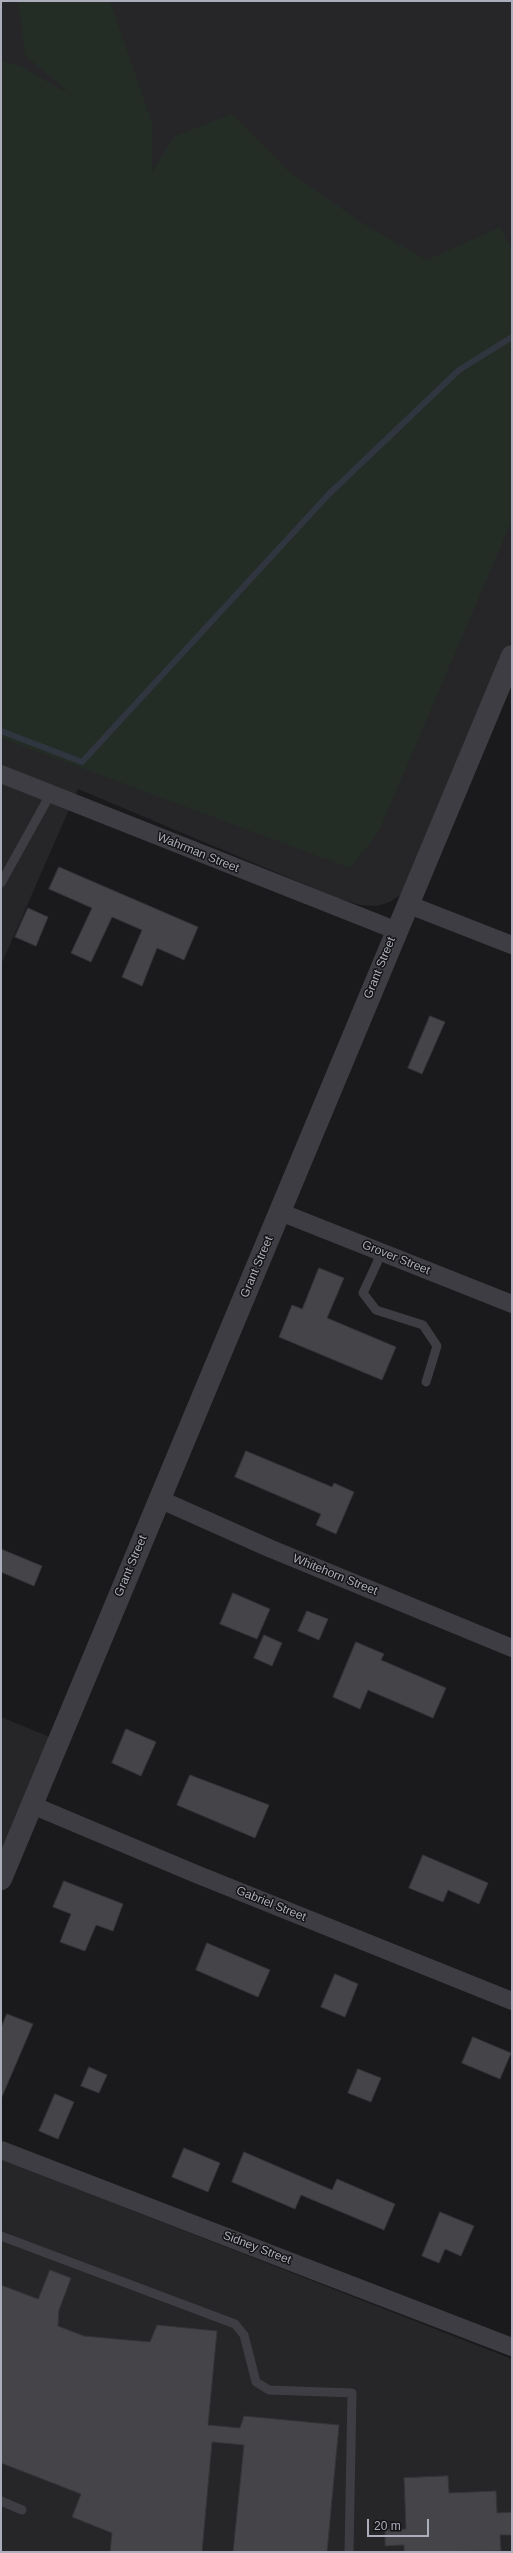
<!DOCTYPE html>
<style>
body{margin:0}
#map{position:relative;width:513px;height:2553px;overflow:hidden;background:#1a1a1c;font-family:Arial,sans-serif}
canvas{display:block}
.frame{position:absolute;inset:0;border:2px solid #adaebb;pointer-events:none}
.scale{position:absolute;left:367px;top:2519px;width:62px;height:18px;box-sizing:border-box;border:2px solid #adaebb;border-top:0;padding-left:5px;font-size:12px;line-height:14px;white-space:nowrap;color:#adaebb;-webkit-text-stroke:3px #151517;paint-order:stroke}
</style>
<div id="map">
<canvas width="513" height="2553"></canvas>
<div class="frame"></div>
<div class="scale">20 m</div>
</div>
<script>
const context = document.querySelector('canvas').getContext('2d');
context.lineJoin = 'round';
function paint(path, color) { context.fillStyle = color; context.fill(path, 'evenodd'); }
function strokePath(path, color, width, dash) { context.strokeStyle = color; context.lineWidth = width; context.lineCap = dash ? 'butt' : 'round'; context.setLineDash(dash || []); context.stroke(path); }
function drawText(font, color, halo, rows, align = 'center') {
  context.font = font + ' Arial,sans-serif'; context.lineWidth = 3; context.setLineDash([]); context.textBaseline = 'middle'; context.strokeStyle = halo; context.fillStyle = color; for (const [text, x, y, turn = 0] of rows) {
    context.save(); context.translate(x, y); context.rotate((+turn || 0) * Math.PI / 180); context.textAlign = isNaN(turn) ? turn : align; if (halo) context.strokeText(text, 0, 0); context.fillText(text, 0, 0); context.restore();
  }
}
paint(new Path2D(`
 M1,1H512V639L421,856L408,884L400,895L390,902L377,906L360,905L337,898L78,789L1,965Z
 M1,1717L52,1738L1,1860Z
 M1,2159L512,2359V2552H1Z`), '#262629');
paint(new Path2D(`
 M18,1H110L153,125L152,172L175,136L232,114L289,172L367,226L427,260L500,227L512,250V520L378,833L350,868L1,738V60L20,66L73,96L25,55Z`), '#242c26');
strokePath(new Path2D(`
 M1,731L82,762L329,494L459,370L512,337`), '#30363f', 6);
const building = new Path2D(`
 M59,867L198,927L184,960L157,948L142,986L122,977L142,930L112,917L91,962L71,953L92,908L49,889Z
 M28,908L48,917L36,946L15,937Z
 M430,1016L445,1022L422,1074L408,1068Z
 M319,1268L344,1278L327,1318L396,1347L382,1380L279,1337L292,1305L302,1309Z
 M246,1451L332,1487L334,1483L354,1492L336,1534L316,1525L321,1514L235,1477Z
 M1,1549L42,1566L34,1586L1,1572Z
 M233,1593L270,1609L257,1639L220,1624Z
 M307,1611L328,1619L319,1640L298,1631Z
 M264,1635L282,1643L272,1666L254,1658Z
 M356,1642L384,1654L381,1660L446,1688L433,1718L368,1690L360,1709L333,1697Z
 M126,1729L156,1742L141,1776L112,1763Z
 M190,1775L269,1805L255,1838L177,1805Z
 M423,1855L488,1883L479,1904L448,1890L443,1902L409,1888Z
 M64,1881L123,1904L113,1931L96,1925L85,1951L60,1942L71,1914L53,1907Z
 M207,1943L270,1970L258,1997L196,1970Z
 M335,1974L358,1984L345,2017L321,2007Z
 M7,2014L33,2024L1,2099V2028Z
 M473,2037L511,2053L500,2079L462,2063Z
 M89,2067L107,2075L99,2093L81,2086Z
 M358,2069L381,2078L371,2102L348,2093Z
 M55,2094L74,2102L58,2139L39,2131Z
 M184,2148L220,2163L208,2192L172,2177Z
 M244,2152L332,2190L337,2179L395,2204L384,2230L301,2195L295,2209L232,2182Z
 M440,2212L474,2226L461,2256L445,2249L439,2263L422,2256Z
 M50,2270L71,2278L59,2310L58,2326L84,2336L150,2342L157,2325L217,2331L208,2425L240,2428L244,2416L339,2425L327,2552H233L244,2445L212,2442L202,2552H110L112,2533L72,2517L81,2494L1,2463V2285L38,2299Z
 M448,2476L449,2493L496,2491L497,2513L512,2512V2535H500L501,2551L404,2552V2545L385,2546V2530L406,2529L404,2478Z`);
paint(building, '#444449');
strokePath(building, '#353438', 1);
strokePath(new Path2D(`
 M1,883L51,793
 M380,1252L377,1263L363,1293L376,1310L423,1325L437,1346L426,1382
 M1,2236L235,2324L244,2335L256,2382L269,2390L352,2393L349,2552
 M1,2501L22,2510`), '#3d3d43', 9);
strokePath(new Path2D(`
 M1,774L395,930
 M407,904L512,945
 M280,1212L512,1304
 M159,1499L269,1548L512,1648
 M32,1805L196,1874L512,2001
 M1,2150L512,2347`), '#3d3d43', 18);
strokePath(new Path2D(`
 M1,1879L512,656`), '#3d3d43', 22);
drawText('12px', '#adaebb', '#151517', [
 ["Wahrman Street",198,853,22],
 ["Grant Street",380,968,-68],
 ["Grover Street",396,1258,22],
 ["Grant Street",257,1267,-67],
 ["Grant Street",131,1566,-67],
 ["Whitehorn Street",335,1575,22],
 ["Gabriel Street",271,1904,22],
 ["Sidney Street",257,2248,21]
]);
</script>
